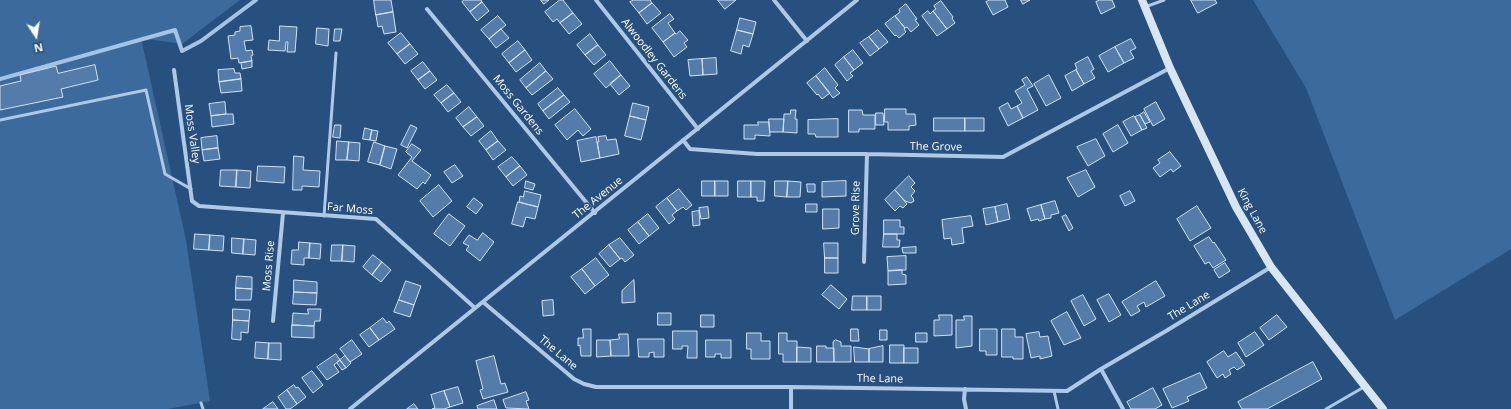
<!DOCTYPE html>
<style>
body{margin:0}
#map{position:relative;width:1511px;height:409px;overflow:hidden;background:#27507f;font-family:"Open Sans",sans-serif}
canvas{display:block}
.north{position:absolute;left:16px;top:16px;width:40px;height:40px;-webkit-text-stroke:3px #27507f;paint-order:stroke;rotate:168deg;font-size:11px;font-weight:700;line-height:16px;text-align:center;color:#fff}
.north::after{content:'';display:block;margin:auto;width:14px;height:18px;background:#fff;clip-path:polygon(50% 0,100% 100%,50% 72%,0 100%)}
</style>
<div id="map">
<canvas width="1511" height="409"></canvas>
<div class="north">N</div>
</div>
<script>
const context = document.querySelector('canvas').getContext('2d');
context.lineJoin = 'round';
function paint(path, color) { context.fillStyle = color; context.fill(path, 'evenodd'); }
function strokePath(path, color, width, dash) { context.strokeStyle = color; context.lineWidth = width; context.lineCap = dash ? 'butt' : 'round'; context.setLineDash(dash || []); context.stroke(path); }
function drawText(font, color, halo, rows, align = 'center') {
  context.font = font + ' "Open Sans",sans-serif'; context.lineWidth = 3.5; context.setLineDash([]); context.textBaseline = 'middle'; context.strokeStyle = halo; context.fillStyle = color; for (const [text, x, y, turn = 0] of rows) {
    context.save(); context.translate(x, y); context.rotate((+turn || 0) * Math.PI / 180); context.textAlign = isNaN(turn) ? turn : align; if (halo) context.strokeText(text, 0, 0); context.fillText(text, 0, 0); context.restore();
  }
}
paint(new Path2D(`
 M0,0H240L182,44L141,38L186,240L210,401L168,409H0Z
 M1253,0H1511V249L1395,320L1306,88Z`), '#3c6a9d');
strokePath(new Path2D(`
 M0,79L175,30L182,51L201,41L256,0`), '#a3c4e6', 4);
const building = new Path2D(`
 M374,0H391L393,12L376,15Z
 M465,0H481L482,2L470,12L462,2Z
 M541,0H549L544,4Z
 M560,0H563L573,13L560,23L557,19L553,22L545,12Z
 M634,0H650L652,3L639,13L630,2Z
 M718,0H736L725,9Z
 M990,0H1005L1008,7L993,15L986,2Z
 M1021,0H1030L1023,4Z
 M1100,0H1112L1115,7L1101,14L1096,2Z
 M1191,0H1215L1217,3L1198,13Z
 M941,1L953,17L952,18L955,23L947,29L933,11L936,9L934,6Z
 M482,2L489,11L477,21L470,12Z
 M652,3L661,13L647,24L639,13Z
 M906,4L917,19L915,20L919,25L911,32L907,27L905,28L895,16L900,12L899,10Z
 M928,11L930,14L933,11L947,29L937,36L922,16Z
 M393,12L396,32L384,34L382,26L378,27L376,15Z
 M573,13L582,24L569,34L560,23Z
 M670,14L674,19L668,23L675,33L663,42L652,28Z
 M498,16L506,25L489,39L481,30Z
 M895,16L905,28L904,29L906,32L899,38L896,35L895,36L885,24Z
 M740,18L756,22L753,34L737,30Z
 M251,26L253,40L244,41L246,51L252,50L253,55L251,56L252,61L239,63L238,58L231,59L228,36L235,35V32L240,31V27Z
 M280,26L297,27L295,52H287L288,42H286L285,51L268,50L269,40L279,41Z
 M317,28L329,29L328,46L316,44Z
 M335,29H342L340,41H334Z
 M501,29L509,38L496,48L489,39Z
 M737,30L753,34L749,47L743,45L741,54L731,51Z
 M878,30L888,42L879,49L869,37Z
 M680,31L688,40L684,43L687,47L674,57L663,42L675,33L676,34Z
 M401,33L410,44L397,54L388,43Z
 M590,34L598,45L585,55L577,45Z
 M869,37L879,49L870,56L860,43Z
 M1131,39L1136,48L1130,51L1134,58L1124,63L1115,47Z
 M518,41L525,50L509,63L502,54Z
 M410,44L418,54L405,64L397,54Z
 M598,45L606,55L594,65L585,55Z
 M1115,47L1124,63L1108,72L1099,56Z
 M525,50L532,60L516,72L509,63Z
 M853,50L863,63L854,70L844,57Z
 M844,57L854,70L850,73L853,76L847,81L835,65Z
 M1088,57L1094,69L1091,71L1095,78L1084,84L1076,70L1077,69L1075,64Z
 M716,58L717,74L703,75L702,59Z
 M702,59L703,75L690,76L688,60Z
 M252,61V67L242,69L241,63Z
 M610,61L621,75L606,88L594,74Z
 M423,62L430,71L418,80L411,71Z
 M540,63L546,71L526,88L520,80Z
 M95,65L98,80L61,89L63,97L0,110V86L21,81L20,75L56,66L58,73Z
 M825,68L838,85L835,88L840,93L833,98L816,76Z
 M234,69L235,73H240L241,79L219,82L218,70Z
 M1076,70L1084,84L1072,91L1065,76Z
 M430,71L437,80L425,89L418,80Z
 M546,71L553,79L532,95L526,88Z
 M621,75L630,86L619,95L610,84Z
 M1049,75L1061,98L1046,106L1034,84Z
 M816,76L830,93L822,99L818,94L817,95L807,83Z
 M1027,77L1033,86L1027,89L1038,110L1023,118L1017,106L1022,103L1015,91L1025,85L1022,80Z
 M241,79L242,91L221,93L219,82Z
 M447,85L454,93L441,103L434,95Z
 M558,88L564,95L543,111L538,104Z
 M454,93L461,102L448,112L441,103Z
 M564,95L570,102L549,119L543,111Z
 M225,102L226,114L211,116L209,104Z
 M1156,102L1165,119L1153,126L1144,109Z
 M633,103L649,107L646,120L630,116Z
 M1008,103L1011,109L1017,106L1023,118L1008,126L999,108Z
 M469,107L477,117L463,127L456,118Z
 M575,109L591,129L583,136L578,130L567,140L555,125Z
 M885,109H906V114H915L916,125L909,126V130H888V122H885Z
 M791,110H796L795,119H797V133L783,132L784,114H790Z
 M849,110H862L863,115H875V129H859V132H849Z
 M1144,112L1150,122L1145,124L1140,115Z
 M876,113H883L884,125H876Z
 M226,114H233L234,124L212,127L211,116Z
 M1140,115L1147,128L1142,130L1135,117Z
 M630,116L646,120L641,140L625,136Z
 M1134,116L1142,130L1131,136L1123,122Z
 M477,117L484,126L471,136L463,127Z
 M934,118H965V131H934Z
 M965,118H984V131H965Z
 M769,119H784L783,132H770Z
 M838,119V137H816L815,134H808V120Z
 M758,122H769L770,136L755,135V139H744V125H758Z
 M335,125H341L340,138L333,137Z
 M411,125L417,128L407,148L401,145Z
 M1118,125L1128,143L1113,152L1103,134Z
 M365,128L372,130L370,140L363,139Z
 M372,130L378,131L376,141L370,140Z
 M491,131L498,141L486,150L479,141Z
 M217,136L218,148L202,150L201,138Z
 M606,136L607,140L616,139L619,154L600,158L597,142H599L598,137Z
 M596,137L600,158L581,162L577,141Z
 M1096,139L1105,156L1088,166L1077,147Z
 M337,141L349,142L347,160H336Z
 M498,141L506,150L493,160L486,150Z
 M349,142L360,143L359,161L347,160Z
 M374,142L385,146L380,165L368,162Z
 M412,144L421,150L412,161L431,175L425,184L423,182L417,189L398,175L412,157L406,152Z
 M385,146L397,149L391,169L380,165Z
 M218,148L220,159L204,161L202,150Z
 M1170,152L1181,166L1173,172L1171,169L1160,177L1153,168L1160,163L1158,160Z
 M294,156L304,157L303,170L320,171L319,187L302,186V190H293Z
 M512,157L520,166L506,177L498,167Z
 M455,165L463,176L452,183L444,172Z
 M258,166L285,167L284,183L257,181Z
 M520,166L527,175L513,186L506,177Z
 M221,170H237L236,187L220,186Z
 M237,170L251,171L250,188L236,187Z
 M1086,170L1095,187L1078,197L1067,178Z
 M909,176L915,183L911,187L915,191L911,196L913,198L914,201L911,203L905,201L895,190Z
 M526,181L535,184L533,190L525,188Z
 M702,181H715V196H702Z
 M715,181H728V196H715Z
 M738,181H751V197H738Z
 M751,181H765L764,201H757V197H751Z
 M775,181H788L787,197L775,196Z
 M788,181L801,182L800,197H787Z
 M846,181V196L822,197V182Z
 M807,184H815V192H808Z
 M439,185L452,201L433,217L420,201Z
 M679,189L692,205L686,210L683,207L677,211L667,198Z
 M895,190L907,204L903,208L900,206L895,211L885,200Z
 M525,191L541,195L538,207L519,202L520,196L523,197Z
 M1130,191L1135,201L1125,206L1120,196Z
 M474,198L483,205L476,214L467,207Z
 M667,198L677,211L672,215L675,219L669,224L656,207Z
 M1055,201L1059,213L1051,215V218L1045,219L1041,205Z
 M518,202L538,207L535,219L526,217L523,227L512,224Z
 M806,204H817V212H806Z
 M1007,204L1010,219L998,222L995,207Z
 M1041,205L1045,219L1039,221L1038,219L1031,221L1027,209Z
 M1197,206L1211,228L1190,241L1177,219Z
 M708,207L709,218L701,219L699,208Z
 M995,207L998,222L986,225L983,209Z
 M823,209H839V228L823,229Z
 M699,211L700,225L693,226L692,212Z
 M449,214L465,226L450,246L434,234Z
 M648,214L659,228L649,236L638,222Z
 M1066,215L1073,228L1069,231L1062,217Z
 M971,216L973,226L962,228L964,243L952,245L951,238L944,239L942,220Z
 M884,220H900V227H904V234H884Z
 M638,222L649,236L639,244L628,230Z
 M483,233L494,242L480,261L466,250L469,246L463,243L469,235L477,240Z
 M195,234L210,235L209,250L194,249Z
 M884,234H897V240H900L899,247H883Z
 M210,235L224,236L223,251L209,250Z
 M1209,237L1213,243L1214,242L1226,260L1213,268L1209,262L1205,264L1194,246Z
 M232,238L244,239L243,254L232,253Z
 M620,238L634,255L625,262L622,258L620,259L609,245Z
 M244,239L256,240L255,255L243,254Z
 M299,242L310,243L309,258H304V265L291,264L292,250H298Z
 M310,243L321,244L320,259L309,258Z
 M824,243H838V258H825Z
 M332,245H343L342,261H331Z
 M343,245L355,246L354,262L342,261Z
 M609,245L620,259L610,267L599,254Z
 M916,247V253H903L902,248Z
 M373,255L382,262L372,275L363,267Z
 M906,256V270L888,271L887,257Z
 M596,258L609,275L595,286L582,269Z
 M825,258H838V273H825Z
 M382,262L391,270L381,282L372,275Z
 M1225,263L1230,271L1219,278L1214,270Z
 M582,269L595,286L585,294L571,277Z
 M902,270V274L906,275V284L888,285V271Z
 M237,276L252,277V289L236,288Z
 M294,280L317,282V293L294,292Z
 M634,280L635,302L622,303V291Z
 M406,281L421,286L414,305L399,300Z
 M1156,281L1165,296L1146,307L1144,302L1137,306L1140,311L1131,316L1122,302Z
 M831,285L847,299L839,309L822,295Z
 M236,288L252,289L251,300H236Z
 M294,292L317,293L316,305L293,304Z
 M1109,294L1121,315L1109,322L1097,300Z
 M1083,295L1096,319L1084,326L1071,301Z
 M853,296H867V310H852Z
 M867,296H881V310H867Z
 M399,300L414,305L410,317L394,312Z
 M553,300L554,315L543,316L542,301Z
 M233,309L250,310L249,321L233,320Z
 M308,309H321L320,321H315L314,326L292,325L293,313L308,314Z
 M1067,312L1081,338L1064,345L1051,321Z
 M658,313H671V325H658Z
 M701,315H714V327H701Z
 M939,315H952V335L934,336V320H939Z
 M1277,315L1287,327L1269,340L1260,328Z
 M964,316H972V346L956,348V320H964Z
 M383,318L387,323L389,321L395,329L379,340L370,328Z
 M233,320L249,321L248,333L241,332V340L232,339Z
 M292,325L314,326V338L292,337Z
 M370,328L379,340L369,347L360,335Z
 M583,329H591V356H581L580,345L578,346V338H583Z
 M851,329H858L859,341H851Z
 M980,329H997V355H986V351H980Z
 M1002,329H1015V337H1023V359H1013V357H1002Z
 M880,330H887V340H880Z
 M673,331H697V358H687L688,346H682V349H673Z
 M1039,332L1040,337L1048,336L1052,356L1040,359V356L1031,358L1026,334Z
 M1255,332L1264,345L1246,357L1238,343Z
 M747,333H761V341H770V359H751V349H747Z
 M779,333H787V341H797V362H783V354H779Z
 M916,333H927V342H916Z
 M619,334H628L629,356H611L610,340L619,339Z
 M638,339H664V357H654V352L649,353V357H639Z
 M352,340L362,354L350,362L340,349Z
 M597,340H610L611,356L597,357Z
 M706,340H731V358H721V354H715V357H706Z
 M836,340L841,342V346H851V362H834L833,342Z
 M256,342L269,343L268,359L255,358Z
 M269,343H281V360L268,359Z
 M890,345H904V363H890Z
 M817,346H826V348H834V362H817Z
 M883,346V362H869V349Z
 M797,347L811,348V362H797Z
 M854,347L869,349V362H855Z
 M904,348H918V363H904Z
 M1224,351L1228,357L1236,352L1245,365L1237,370L1234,367L1229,370L1231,374L1225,378L1223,374L1217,378L1207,362Z
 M336,354L340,360L334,365L339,372L327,380L317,367Z
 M345,356L351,363L346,368L340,360Z
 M494,356L501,384L505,383L508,392L483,399L480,390L483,389L476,361Z
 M340,360L346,368L342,370L337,363Z
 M1313,362L1322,379L1267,409H1242L1238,402Z
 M312,371L323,385L313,393L302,378Z
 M1200,373L1207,388L1187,397L1189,401L1172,408L1163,389Z
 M294,385L296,388L298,387L306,397L297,404L287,390Z
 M458,387L463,403L450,407L444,391Z
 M1153,388L1162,405L1155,409H1131L1127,402Z
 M287,390L297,404L290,409H286L278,397Z
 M444,391L450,407L444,409H432L435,408L431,395Z
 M526,392L529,400L526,401L529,409L506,408L503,400Z
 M494,400L497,409H478L477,406Z
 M273,402L278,409H263Z
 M414,404L418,409H407Z`);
paint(building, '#547caa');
strokePath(building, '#d1e2f4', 1);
strokePath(new Path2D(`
 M1145,7L1164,0
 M0,120L146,90L165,174L191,189
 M324,216L336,53
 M1054,391L1058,409
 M201,403L203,409
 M1326,409L1364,387`), '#aec9e5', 3);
strokePath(new Path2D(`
 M596,0L698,129
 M774,0L807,41
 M427,9L595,213
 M174,70L192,201L199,206L376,219L475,308
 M683,140L690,149L757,154H867L1003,157L1170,68
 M864,262L867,154
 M483,302L574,379L584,384L596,387H791L1067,391L1101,369L1166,331L1271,267
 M273,321L283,213
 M1101,369L1123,409
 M965,389L964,399L966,409
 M350,409L857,0
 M791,409V387`), '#aec9e5', 4);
strokePath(new Path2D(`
 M1142,0L1170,68L1236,207L1271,267L1383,409`), '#d7e5f5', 8);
drawText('11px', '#fff', '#27507f', [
 ["Alwoodley Gardens",654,59,52],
 ["Moss Gardens",518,105,51],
 ["Moss Valley",192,134,82],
 ["The Grove",936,147,1],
 ["The Avenue",598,198,-39],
 ["Grove Rise",856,208,-89],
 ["Far Moss",350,209,5],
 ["King Lane",1252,211,61],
 ["Moss Rise",269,266,-85],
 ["The Lane",1189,306,-31],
 ["The Lane",558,353,40],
 ["The Lane",880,379,1]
]);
</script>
